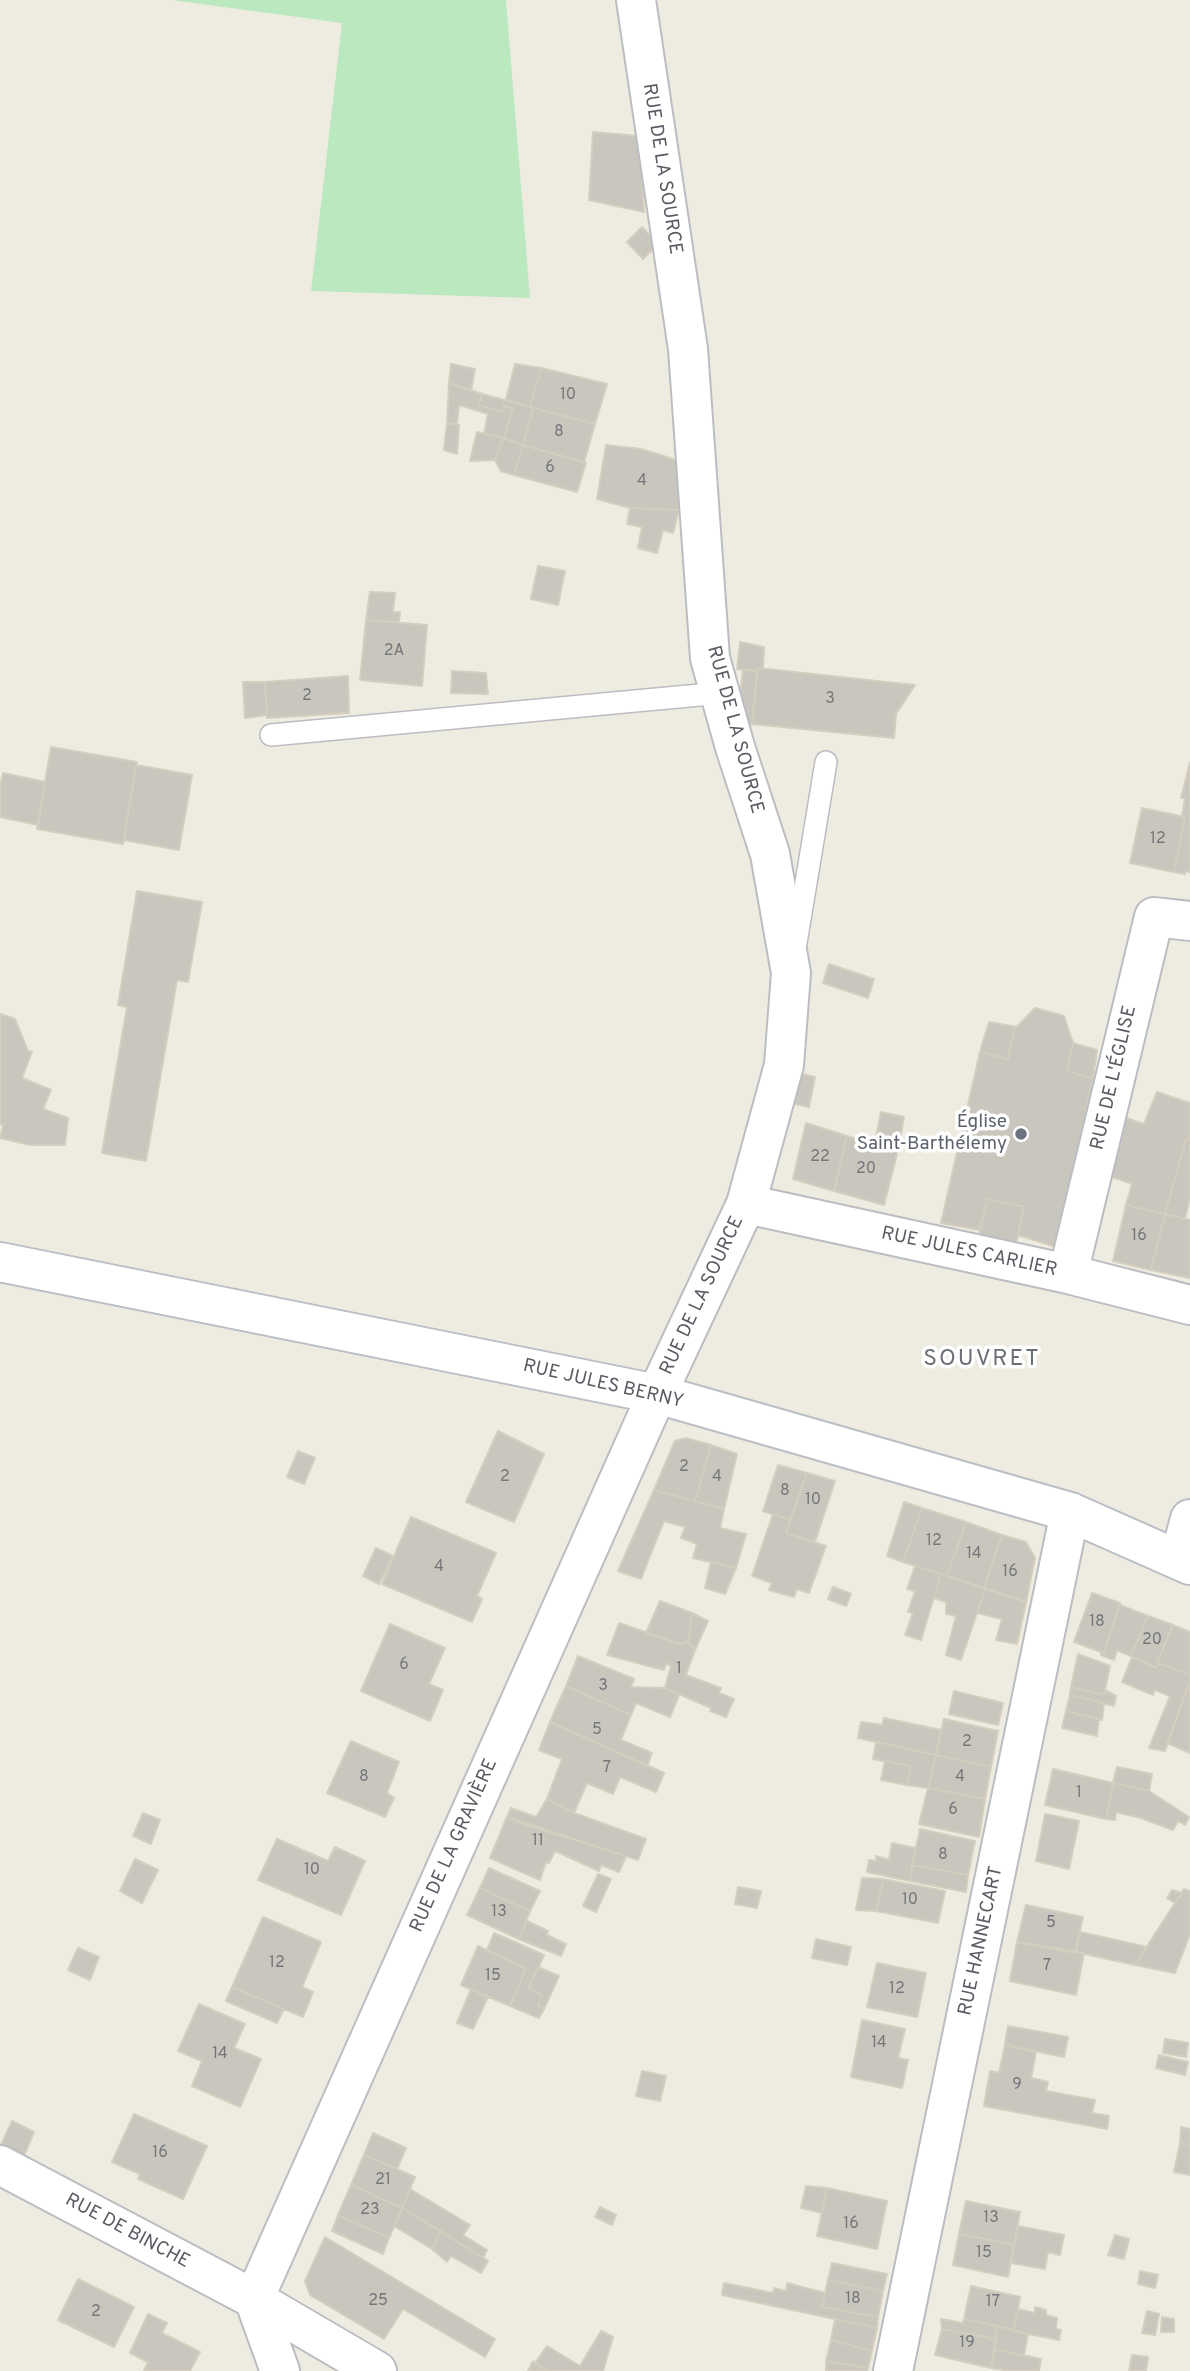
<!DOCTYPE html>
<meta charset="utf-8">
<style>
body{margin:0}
canvas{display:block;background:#eeece0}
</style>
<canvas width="1190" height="2371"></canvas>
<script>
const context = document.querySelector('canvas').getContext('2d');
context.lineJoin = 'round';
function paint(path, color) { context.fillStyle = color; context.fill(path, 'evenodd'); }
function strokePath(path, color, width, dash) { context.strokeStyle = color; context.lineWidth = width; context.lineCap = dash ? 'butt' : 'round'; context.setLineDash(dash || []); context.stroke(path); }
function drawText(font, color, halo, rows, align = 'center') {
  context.font = font + ' Overpass,sans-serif'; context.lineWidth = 7; context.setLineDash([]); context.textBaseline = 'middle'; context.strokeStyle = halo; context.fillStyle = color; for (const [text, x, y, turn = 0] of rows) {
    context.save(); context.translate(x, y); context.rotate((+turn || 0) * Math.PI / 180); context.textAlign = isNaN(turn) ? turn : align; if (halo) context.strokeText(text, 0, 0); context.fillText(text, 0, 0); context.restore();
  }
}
paint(new Path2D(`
 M172,0H506L530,298L311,291L342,23Z`), '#bae8bf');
const building = new Path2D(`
 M593,132L639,136L644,212L589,200Z
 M642,227L658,244L643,259L627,242Z
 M451,364L475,369L471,391L449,383Z
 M515,364L541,368L530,407L506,400Z
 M541,368L607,384L595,424L530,407Z
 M449,383L482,394L479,405L502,412L504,406L513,409L504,438L484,434L488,414L459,405L457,425L447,423Z
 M482,394L533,408L523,445L504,438L513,409L504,406L502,412L479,405Z
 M533,408L595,424L584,462L523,445Z
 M447,423L459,425L457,454L444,450Z
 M477,432L503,438L495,460L470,461Z
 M503,438L523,445L514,475L501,471L495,460Z
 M523,445L586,463L577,492L514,475Z
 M606,445L641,449L689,464L679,510L630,508L597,499Z
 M630,508L679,510L673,533L663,530L657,553L638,548L642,527L627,524Z
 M538,566L565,571L558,605L531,599Z
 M370,592L395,593L393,612H400L399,622L366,620Z
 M366,620L427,625L422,686L360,680Z
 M740,642L764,647L763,668H758L757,671L737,669Z
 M758,668L877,681L915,685L896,714L894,738L752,724Z
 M743,670L757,671L752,724L737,722Z
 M452,671L486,673L488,694L451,693Z
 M348,676L349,713L267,718L265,682Z
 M243,682H265L267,715L245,718Z
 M51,747L137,762L123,844L37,829Z
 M1190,762V872L1186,871L1185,874L1174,872L1185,817H1182L1185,798H1181Z
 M136,765L192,775L179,850L124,840Z
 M3,773L45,782L38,825L0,817V788Z
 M1142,808L1185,817L1174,872L1130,863Z
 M137,891L202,902L188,982L177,980L146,1161L102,1153L127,1007L118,1005Z
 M829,964L874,979L868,998L823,983Z
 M1035,1008L1064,1016L1073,1043L1067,1071L1093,1078L1056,1247L1018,1235L1024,1207L987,1199L980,1230L941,1223L980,1052L1008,1059L1014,1030Z
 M0,1014L15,1019L28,1051L32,1052L22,1078L51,1090L43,1109L68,1118L65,1145H30L0,1138L3,1125L0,1124Z
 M989,1022L1017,1027L1014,1030L1008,1059L980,1052Z
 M1073,1043L1097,1050L1093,1078L1067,1071Z
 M797,1073L815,1077L809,1107L791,1103Z
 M1157,1092L1190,1103V1140L1186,1139L1165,1214L1126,1205L1132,1184L1099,1172L1120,1116L1144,1124Z
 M881,1112L904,1117L898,1150L882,1145V1140L876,1138Z
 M806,1123L847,1136L834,1191L793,1179Z
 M847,1136L898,1150L884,1205L834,1191Z
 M1186,1139L1190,1140V1197L1185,1219L1165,1214Z
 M987,1199L1024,1207L1016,1244L979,1235Z
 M1126,1205L1165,1214L1151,1270L1113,1261Z
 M1165,1214L1190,1220V1278L1151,1270Z
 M498,1431L544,1454L514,1522L466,1502Z
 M686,1438L711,1445L695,1501L654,1490L675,1441Z
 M711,1445L737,1454L724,1509L695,1501Z
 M298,1451L315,1458L304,1484L287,1477Z
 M778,1465L807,1473L790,1520L763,1511Z
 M807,1473L835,1481L815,1542L786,1533Z
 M654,1490L724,1509L720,1528L746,1534L736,1568L693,1558L697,1544L681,1538L685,1527L664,1521L641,1579L618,1571Z
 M904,1502L922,1508L903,1562L887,1556Z
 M922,1508L966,1522L947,1576L903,1562Z
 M773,1514L790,1520L786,1533L826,1546L809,1593L797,1589L794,1597L769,1590L772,1583L752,1576Z
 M411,1517L496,1553L477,1596L482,1599L472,1622L382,1584Z
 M966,1522L1002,1535L984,1588L947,1576Z
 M1002,1535L1026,1542L1035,1558L1026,1602L984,1588Z
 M376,1548L393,1556L379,1584L363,1576Z
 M711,1562L736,1568L725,1594L705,1588Z
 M915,1566L941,1574L921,1640L905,1635L913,1613L908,1612L915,1591L907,1589Z
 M941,1574L985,1589L961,1660L946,1655L956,1616L946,1614V1602L934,1598Z
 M833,1587L851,1594L846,1606L828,1599Z
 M985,1589L1026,1602L1017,1644L996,1640L1002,1619L977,1613Z
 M1092,1593L1120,1603L1104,1653L1074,1642Z
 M660,1601L692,1613L688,1642L680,1644L646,1633Z
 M1120,1605L1148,1616L1131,1656L1117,1650L1114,1660L1101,1655V1652L1104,1653Z
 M692,1613L708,1621L695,1650L688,1642Z
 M1148,1616L1173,1625L1157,1662L1159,1663L1156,1668L1131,1656Z
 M619,1623L680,1644L688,1642L695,1650L686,1675L721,1688L719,1693L734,1699L726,1717L710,1711L711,1708L665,1688L671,1666L666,1663L664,1670L607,1655Z
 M390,1624L445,1648L429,1684L443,1690L430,1721L361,1691Z
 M1173,1625L1190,1632V1675L1157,1662Z
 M1078,1654L1110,1666L1104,1695L1071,1687Z
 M578,1656L634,1679L631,1687L665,1688L679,1695L670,1717L636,1703L631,1715L566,1686Z
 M1132,1657L1156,1668L1159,1663L1190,1675V1681L1165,1751L1149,1748L1170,1696L1155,1690L1153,1695L1122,1682Z
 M1190,1681V1753L1167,1743Z
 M566,1686L631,1715L621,1740L652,1753L647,1766L550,1722Z
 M1071,1687L1104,1695L1105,1690L1116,1696L1114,1706L1070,1695Z
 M954,1691L1003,1703L998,1725L949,1714Z
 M1070,1695L1104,1703L1102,1720L1066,1711Z
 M1066,1711L1099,1719L1097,1736L1062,1728Z
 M884,1718L941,1730L936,1755L858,1738L861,1722L882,1725Z
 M944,1719L998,1731L991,1767L936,1755Z
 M550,1722L664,1773L656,1792L620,1777L613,1794L587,1783L574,1813L547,1799L562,1759L539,1750Z
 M351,1741L399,1762L387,1793L394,1798L385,1817L327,1793Z
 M878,1742L936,1755L928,1788L907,1785L911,1766L873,1759L876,1743Z
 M936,1755L991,1767L985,1799L928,1788Z
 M885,1761L911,1766L907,1785L881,1780Z
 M1117,1767L1152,1774L1149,1791L1113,1783Z
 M1053,1769L1113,1783L1106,1819L1045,1805Z
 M1113,1783L1149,1791L1189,1817L1185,1825L1178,1821L1173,1830L1141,1818L1116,1812L1115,1820L1106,1819Z
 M928,1788L985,1799L979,1837L919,1824Z
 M547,1799L574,1813L646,1839L638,1860L507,1817L511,1808L536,1817Z
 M143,1813L160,1820L151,1844L133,1836Z
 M1045,1814L1079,1821L1069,1869L1036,1861Z
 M507,1817L523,1824L626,1856L619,1872L601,1865L599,1871L555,1851L549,1863L546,1862L540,1880L490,1858Z
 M920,1829L975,1841L968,1875L912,1865Z
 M277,1839L328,1861L335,1847L365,1861L341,1915L258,1880Z
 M892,1843L915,1848L910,1881L867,1872L869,1860L876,1861V1856L889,1860Z
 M135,1859L158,1870L142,1903L120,1891Z
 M912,1865L968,1875L966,1892L910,1881Z
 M489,1868L540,1891L530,1911L480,1888Z
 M598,1874L611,1879L596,1912L583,1906Z
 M862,1878L883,1879L876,1911L856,1910Z
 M883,1879L945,1891L938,1923L876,1911Z
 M738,1887L761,1891L757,1908L735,1904Z
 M480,1888L530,1911L519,1939L467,1915Z
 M1184,1889L1190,1891V1934L1175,1973L1135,1965Z
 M1172,1890L1182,1893L1175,1903L1167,1898Z
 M1026,1905L1083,1917L1075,1953L1017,1942Z
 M263,1917L321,1942L302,1987L313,1992L303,2017L232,1987Z
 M527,1921L548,1931L547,1935L566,1944L561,1956L519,1939Z
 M1080,1932L1147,1947L1135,1965L1076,1952Z
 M494,1933L544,1955L529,1988L542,1995L538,2006L544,2009L539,2018L510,2006L526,1969L487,1950Z
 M816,1939L851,1947L847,1965L812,1958Z
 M1017,1942L1084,1953L1076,1995L1010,1981Z
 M478,1946L526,1969L510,2006L461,1985Z
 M78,1948L99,1957L90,1980L68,1970Z
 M877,1963L926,1973L917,2017L867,2007Z
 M538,1967L559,1976L544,2009L538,2006L542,1995L529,1988Z
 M232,1987L284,2009L277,2023L226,2001Z
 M471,1989L488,1997L473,2029L457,2023Z
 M199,2004L245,2024L234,2048L261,2059L240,2107L192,2086L202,2061L178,2051Z
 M862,2020L905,2029L898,2058L908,2060L902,2088L851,2077Z
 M1008,2026L1068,2037L1064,2057L1005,2045Z
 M1165,2039L1188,2043L1186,2057L1163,2053Z
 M1005,2045L1036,2052L1031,2078L1048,2082L1046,2091L1095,2100L1092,2113L1109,2116L1107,2129L984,2106L990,2071L999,2073Z
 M1159,2055L1188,2062L1185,2075L1156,2068Z
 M642,2071L666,2076L660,2101L636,2096Z
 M134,2114L207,2146L183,2199L138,2179L140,2174L112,2162Z
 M12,2121L34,2132L23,2158L0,2147Z
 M1181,2127L1190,2129V2145L1180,2143Z
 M373,2133L406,2148L397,2169L364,2155Z
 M1180,2143L1190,2145V2175L1174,2172Z
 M364,2155L415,2177L402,2208L351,2185Z
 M351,2185L402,2208L389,2238L338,2215Z
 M806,2186L827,2188L822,2213L801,2208Z
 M827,2188L887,2201L877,2249L817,2236Z
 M410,2189L470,2225L463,2235L487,2250L483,2258L402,2208Z
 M966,2201L1020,2212L1014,2245L959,2234Z
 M600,2207L616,2215L612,2225L595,2217Z
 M402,2208L441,2231L432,2249L394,2226Z
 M338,2215L389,2238L383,2254L332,2231Z
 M1018,2226L1064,2235L1060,2255L1048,2252L1045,2269L1011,2263Z
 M441,2231L488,2261L481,2273L451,2256L447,2262L432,2249Z
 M959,2234L1014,2245L1008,2277L953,2265Z
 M1115,2235L1129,2239L1124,2259L1108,2255Z
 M325,2237L495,2339L485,2357L403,2309L384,2339L310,2295L305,2281Z
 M832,2263L887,2274L883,2291L828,2280Z
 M1140,2271L1158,2275L1155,2288L1138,2284Z
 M78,2279L134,2307L114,2347L58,2320Z
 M828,2280L883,2291L878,2317L822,2307Z
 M724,2283L773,2293L774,2288L786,2291L787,2283L825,2293L822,2307L878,2317L877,2328L722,2295Z
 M971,2286L1020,2297L1014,2330L964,2319Z
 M1035,2307L1046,2310V2315L1057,2318L1056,2329L1061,2330L1059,2340L1013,2331L1018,2309L1035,2313Z
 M1147,2311L1159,2314L1155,2335L1142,2333Z
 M148,2314L167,2323L162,2333L200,2352L190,2371H144L148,2362L130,2353Z
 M1162,2317L1174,2319V2332H1161Z
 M835,2319L877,2328L872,2351L831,2340Z
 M941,2319L963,2323L964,2319L997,2326L994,2339L942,2329Z
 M997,2326L1028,2334L1024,2356L994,2349Z
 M942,2329L997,2339L991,2368L935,2355Z
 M601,2331L613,2337L603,2371H548L535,2363L547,2346L580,2366Z
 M831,2340L872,2351L868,2368L826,2361Z
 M994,2349L1041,2359L1039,2371H1010L991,2368Z
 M1132,2355L1148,2357L1146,2371H1129Z
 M533,2361L535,2363L548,2371H528Z
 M826,2361L868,2368L867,2371H826Z`);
paint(building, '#c8c6bd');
strokePath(building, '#d3cebe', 2);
const service = new Path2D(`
 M271,735L721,693
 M796,943L826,762`);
const minor = new Path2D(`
 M746,1204L1068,1274L1190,1305
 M1068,1274L1154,917L1190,921
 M1179,1560L1190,1519
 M0,2165L254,2299L377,2371
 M254,2299L657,1394L746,1204L784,1065L791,973L770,854L735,747L710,658L688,349L636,0
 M254,2299L280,2371
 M893,2371L1070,1512`);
const secondary = new Path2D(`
 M0,1262L657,1394L1070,1512L1190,1565`);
strokePath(service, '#bbbdc3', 24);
strokePath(minor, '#bbbdc3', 42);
strokePath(secondary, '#bbbec6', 42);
strokePath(service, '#fff', 21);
strokePath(minor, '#fff', 38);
strokePath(secondary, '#fff', 38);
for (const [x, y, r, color] of [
 [1021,1134,7,"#6b7280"]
]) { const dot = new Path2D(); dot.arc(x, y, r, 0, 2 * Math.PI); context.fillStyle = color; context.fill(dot); strokePath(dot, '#fff', 2.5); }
drawText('16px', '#75767a', null, [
 ["10",568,396],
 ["8",559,433],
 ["6",550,469],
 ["4",642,482],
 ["2A",394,652],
 ["2",307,697],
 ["3",830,700],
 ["12",1158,840],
 ["22",820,1158],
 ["20",866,1170],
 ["16",1139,1237],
 ["2",684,1468],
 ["2",505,1478],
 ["4",717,1478],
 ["8",785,1492],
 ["10",813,1501],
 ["12",934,1542],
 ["14",974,1555],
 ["4",439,1568],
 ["16",1010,1573],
 ["18",1097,1623],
 ["20",1152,1641],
 ["6",404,1666],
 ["1",679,1670],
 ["3",603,1687],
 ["5",597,1731],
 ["2",967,1743],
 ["7",607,1769],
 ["8",364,1778],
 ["4",960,1778],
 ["1",1079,1794],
 ["6",953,1811],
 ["11",538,1842],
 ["8",943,1856],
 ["10",312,1871],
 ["10",910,1901],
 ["13",499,1913],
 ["5",1051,1924],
 ["12",277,1964],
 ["7",1047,1967],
 ["15",493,1977],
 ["12",897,1990],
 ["14",879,2044],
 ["14",220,2055],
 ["9",1017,2086],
 ["16",160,2154],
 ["21",383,2181],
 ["23",370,2211],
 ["13",991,2219],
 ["16",851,2225],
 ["15",984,2254],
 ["18",853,2300],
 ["25",378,2302],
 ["17",993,2303],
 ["2",96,2313],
 ["19",967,2344]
]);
drawText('19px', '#595c63', '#fff', [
 ["RUE DE LA SOURCE",661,169,81],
 ["RUE DE LA SOURCE",734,730,75],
 ["RUE DE L'ÉGLISE",1115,1078,-77],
 ["RUE JULES CARLIER",969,1253,12],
 ["RUE DE LA SOURCE",703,1296,-65],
 ["RUE JULES BERNY",603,1385,13],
 ["RUE DE LA GRAVIÈRE",455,1846,-66],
 ["RUE HANNECART",982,1941,-78],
 ["RUE DE BINCHE",127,2232,28]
]);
drawText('19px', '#5b616d', '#fff', [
 ["Église",1007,1123],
 ["Saint-Barthélemy",1007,1145]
], 'right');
context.letterSpacing = '2px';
drawText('23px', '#6a6e75', '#fff', [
 ["SOUVRET",982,1360]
]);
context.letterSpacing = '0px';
</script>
